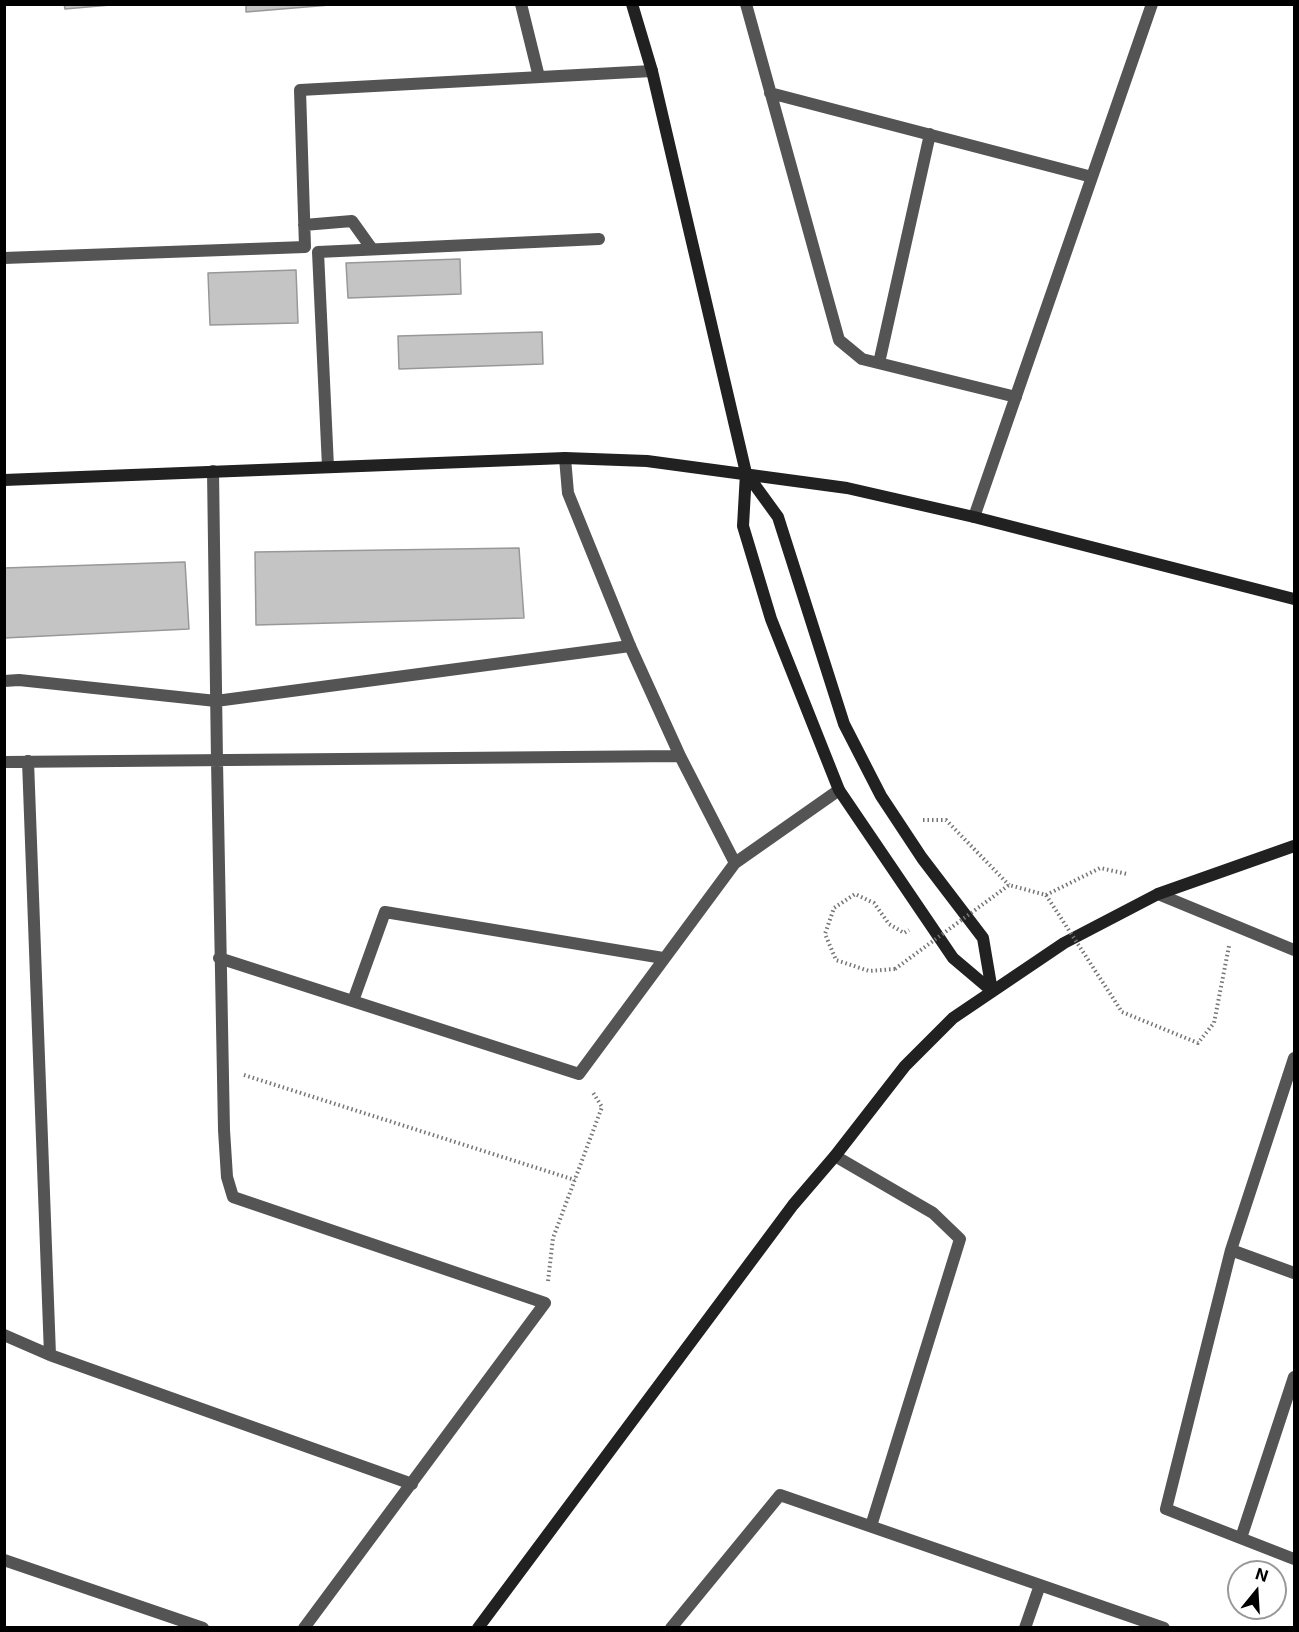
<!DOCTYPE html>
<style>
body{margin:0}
#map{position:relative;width:1299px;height:1632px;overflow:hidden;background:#fff;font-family:Inter,sans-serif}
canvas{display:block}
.frame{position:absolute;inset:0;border:6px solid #000;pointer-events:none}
.north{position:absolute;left:1227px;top:1560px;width:60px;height:60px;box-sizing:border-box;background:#fff;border:2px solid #999;border-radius:50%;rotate:18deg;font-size:16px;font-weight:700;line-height:24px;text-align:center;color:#000}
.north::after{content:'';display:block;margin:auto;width:21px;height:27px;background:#000;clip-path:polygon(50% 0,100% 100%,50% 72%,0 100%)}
</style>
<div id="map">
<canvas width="1299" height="1632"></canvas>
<div class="frame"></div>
<div class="north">N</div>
</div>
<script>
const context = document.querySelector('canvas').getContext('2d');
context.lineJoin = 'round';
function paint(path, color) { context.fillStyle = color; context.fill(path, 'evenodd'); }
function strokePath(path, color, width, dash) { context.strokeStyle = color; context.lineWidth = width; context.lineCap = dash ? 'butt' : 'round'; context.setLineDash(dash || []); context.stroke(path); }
const building = new Path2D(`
 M64,4H122L65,9Z
 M246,4H342L246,12Z
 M460,259L461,294L348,298L346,263Z
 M296,270L298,323L210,325L208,273Z
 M542,332L543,364L399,369L398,336Z
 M519,548L524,618L256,625L255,552Z
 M185,562L189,629L4,638V568Z`);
paint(building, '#c4c4c4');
strokePath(building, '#989898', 1.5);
strokePath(new Path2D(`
 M923,820H946L1009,885
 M1046,895L1100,868L1127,874
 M895,969L869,971L836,960L825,934L834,908L855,894L874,903L889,924L904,933L909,930
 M1122,1012L1198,1043L1214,1023L1229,946
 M244,1075L575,1180
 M548,1281L553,1238L602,1107L592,1091`), '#767676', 4, [1.5, 3]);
strokePath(new Path2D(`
 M521,4L539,77
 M213,471L217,761
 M4,681L19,680L216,701L630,646
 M1294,1058L1231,1250L1166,1509L1294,1559
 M835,1156L933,1213L960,1239L871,1526
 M1231,1250L1294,1273
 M1241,1538L1294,1377`), '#545454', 12);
strokePath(new Path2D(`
 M746,4L839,340L862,359L1016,397
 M770,93L1092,177
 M304,225L352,221L372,249
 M4,258L305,247L300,90L652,71
 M879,363L930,134
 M565,458L568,493L630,646L680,756L735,863
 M328,467L318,252L599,239
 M974,517L1152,4
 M28,761L50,1355
 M217,761L224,1130L227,1177L233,1197L545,1303L304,1628
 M4,762L680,756
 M1158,894L1294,950
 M219,958L579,1074L735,863L839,790
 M353,1001L385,912L663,958
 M4,1335L50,1355L412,1484
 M4,1560L203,1628
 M671,1628L780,1495L1164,1628
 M1025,1628L1040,1585`), '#545454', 12);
strokePath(new Path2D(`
 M632,4L652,71L746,473L743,526L771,619L839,790L953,958L992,991
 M746,473L778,517L844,724L881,796L922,858L983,938L992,991
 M4,480L565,458L647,461L847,488L974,517L1294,599
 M478,1628L793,1205L835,1156L905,1066L953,1018L1064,943L1158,894L1294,846`), '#212121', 12);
strokePath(new Path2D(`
 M895,969L1009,885L1046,895L1122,1012`), '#767676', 4, [1.5, 3]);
</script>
